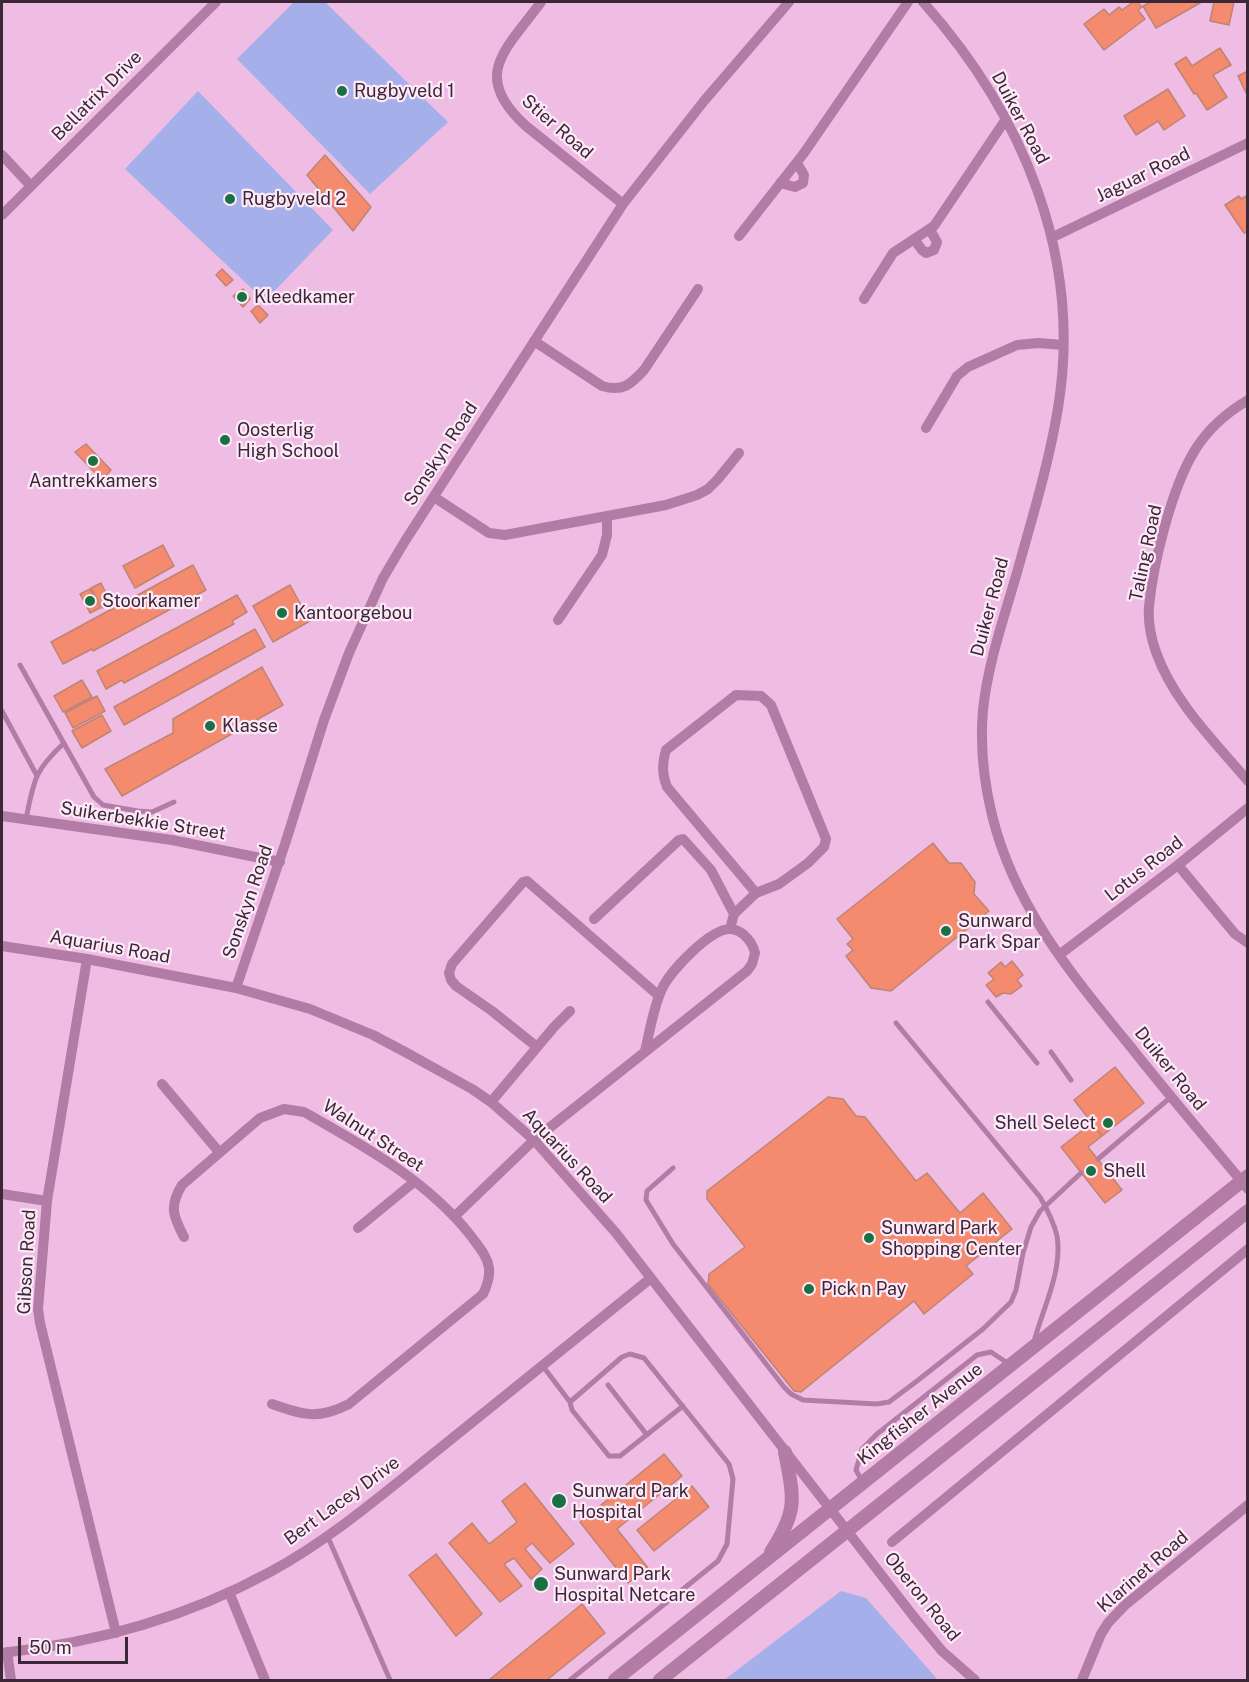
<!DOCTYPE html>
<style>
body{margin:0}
#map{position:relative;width:1249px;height:1682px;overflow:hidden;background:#efbde3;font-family:"Public Sans",sans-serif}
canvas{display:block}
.frame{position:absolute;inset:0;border:3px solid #3b2837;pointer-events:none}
.scale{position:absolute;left:18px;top:1637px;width:110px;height:27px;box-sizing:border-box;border:3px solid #3b2837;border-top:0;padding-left:8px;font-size:18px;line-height:21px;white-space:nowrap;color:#3b2837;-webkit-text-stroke:4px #fee9f8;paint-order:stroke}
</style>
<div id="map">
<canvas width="1249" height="1682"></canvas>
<div class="frame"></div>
<div class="scale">50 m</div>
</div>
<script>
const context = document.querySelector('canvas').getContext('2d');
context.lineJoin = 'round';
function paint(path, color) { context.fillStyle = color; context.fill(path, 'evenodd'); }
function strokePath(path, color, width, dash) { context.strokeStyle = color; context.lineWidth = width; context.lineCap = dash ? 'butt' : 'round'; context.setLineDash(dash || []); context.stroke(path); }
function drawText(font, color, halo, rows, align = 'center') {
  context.font = font + ' "Public Sans",sans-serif'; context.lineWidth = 4.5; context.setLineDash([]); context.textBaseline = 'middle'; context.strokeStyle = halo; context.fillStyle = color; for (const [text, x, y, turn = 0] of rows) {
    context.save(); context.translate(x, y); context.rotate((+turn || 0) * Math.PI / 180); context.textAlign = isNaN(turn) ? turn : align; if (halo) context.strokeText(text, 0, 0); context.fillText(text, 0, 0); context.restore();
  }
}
paint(new Path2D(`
 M294,2H325L448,122L370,194L237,59Z
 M198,91L333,230L265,301L125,169Z
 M841,1591L866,1598L938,1680H724Z`), '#a5b0ea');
const building = new Path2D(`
 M1133,2H1137L1142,7L1138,10L1145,19L1104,50L1084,24L1104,9L1109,15L1119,7L1122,10Z
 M1151,2H1200V3L1156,28L1143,6Z
 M1214,2H1234L1229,25L1210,21Z
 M1220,48L1231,65L1213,75L1227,97L1207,110L1196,93L1194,94L1175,64L1186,57L1192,66Z
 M1248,71V92L1246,93L1238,76Z
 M1168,89L1185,116L1164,130L1158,121L1136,135L1124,116Z
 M325,155L371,207L353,231L307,175Z
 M1248,195V231L1244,233L1225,205L1239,196L1241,199Z
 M222,269L233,280L226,286L216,275Z
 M243,289L250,299L243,307L233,296Z
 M258,305L268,315L260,323L251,311Z
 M86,444L111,470L102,480L75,452Z
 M163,545L174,566L135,588L123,566Z
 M193,565L206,590L93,651L92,649L63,664L51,642Z
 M101,583L111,603L102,608L91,588Z
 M290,585L310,621L273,642L253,606Z
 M90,589L100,608L90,613L80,594Z
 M237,595L247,612L232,621L234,624L124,683L122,680L106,689L97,671Z
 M255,629L265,647L124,725L114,707Z
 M262,667L283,705L122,796L105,769L173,733V719Z
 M82,680L92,697L63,712L54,696Z
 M97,696L105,711L73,728L65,713Z
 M102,715L111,731L82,748L72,731Z
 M933,843L949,863H961L975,882L974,894L989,911L891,991L871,988L846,956L853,950L847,944L853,939L837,919Z
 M1012,961L1023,975L1017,980L1022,986L1011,994L1003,993L996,997L986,985L994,979L988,973L1001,962L1005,967Z
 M1115,1067L1144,1103L1102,1136L1074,1100Z
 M828,1097L843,1099L856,1116L865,1117L916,1181L927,1173L960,1213L983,1193L1012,1229L966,1266L973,1274L924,1314L914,1301L801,1392L794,1391L708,1284L709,1274L745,1247L707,1199V1191Z
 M1092,1123L1102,1136L1088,1147L1122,1190L1105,1203L1061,1147Z
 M664,1454L682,1476L617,1529L648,1568L628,1583L580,1522Z
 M525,1483L574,1544L550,1563L532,1543L525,1549L542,1569L531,1579L514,1558L504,1564L522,1586L500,1602L449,1543L472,1523L489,1544L517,1522L502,1501Z
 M692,1486L709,1507L654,1551L637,1530Z
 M436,1554L482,1614L456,1636L409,1575Z
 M582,1604L605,1633L547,1680H489Z`);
paint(building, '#f48a6e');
strokePath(building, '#be8475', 1.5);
strokePath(new Path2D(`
 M20,665L94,797L103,805L138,811L152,812L174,802
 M2,711L36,774
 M26,819C34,780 34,771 64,743
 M988,1002L1037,1063
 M896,1023L1040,1197C1047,1209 1054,1223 1057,1236C1063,1271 1042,1310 1034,1342
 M1051,1052L1071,1080
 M1098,1159L1171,1097
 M673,1168L647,1191L646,1200L673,1244L784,1387L791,1394L803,1400L877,1404L889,1402L917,1381L983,1329L1011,1302L1016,1290L1023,1253L1031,1227L1040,1211L1081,1173
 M542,1365L570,1402L572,1410L609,1456H620L683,1406
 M608,1385L647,1435
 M862,1481L856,1470L862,1449L877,1434L977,1355L991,1352L1009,1364
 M327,1535L390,1680
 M570,1680L718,1561L727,1544L733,1479L729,1464L644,1358L630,1354L622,1357L570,1402`), '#b37ca6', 5);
strokePath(new Path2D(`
 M541,2C506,50 470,75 526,126L623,204
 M923,2C1023,114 1083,257 1058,408C1049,463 1033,515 1018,569C1005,615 988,662 983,710C980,744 984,782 992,815C1014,906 1072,975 1130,1046C1168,1094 1208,1141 1248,1189
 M2,155L30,185
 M780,183L795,187L803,183L804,175L797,163
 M2,215L216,2
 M739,236L804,153L908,2
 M1053,237L1248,143
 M914,239L922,250L926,253L934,250L937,242L930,230
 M864,299L893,253L934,226L1006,119
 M534,341L602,386C623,392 630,385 644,370L698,289
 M1248,400C1226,413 1208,429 1195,450C1172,487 1153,563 1149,607C1148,621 1151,638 1156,652C1173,701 1215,742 1248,781
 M926,428L957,376L968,367L1017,345L1038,343L1063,345
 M434,497L489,533L505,535L666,505L697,495L708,489L718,479L739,453
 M558,620L602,555L607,535V516
 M2,816L172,840L280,862
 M1178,865L1235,934L1248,943
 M594,919L679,840L683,839L711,870L734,914
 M730,929L734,914L756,893L779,884L808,863L824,847L826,839L771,705L761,696L736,695L666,750C662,764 662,774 667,787L756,893
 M2,946L87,959L236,988L310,1009L373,1035L407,1053L472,1089L491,1102L534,1140L616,1233L914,1617L942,1651L975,1680
 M1059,955L1178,865L1248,808
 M87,959L47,1201L38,1309L40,1323L116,1633
 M236,988L285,844L324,720L349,653L383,578L405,541L623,204L704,101L789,2
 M537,1047L492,1011L456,986L451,980L449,973L452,964L523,882L527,881L659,996
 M162,1084L219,1152
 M491,1102L554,1027L570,1011
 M2,1194L47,1201
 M455,1216L534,1140L747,971L752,964L755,953C753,944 749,939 743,934C739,931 734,929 730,929C710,929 670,971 662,989C653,1008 650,1031 645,1051
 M358,1228L414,1182
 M184,1237C173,1216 169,1206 182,1185L260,1118L284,1109L304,1112C364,1146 428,1181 471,1236C478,1246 487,1255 489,1268C490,1278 487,1286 483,1294L349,1404C318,1420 303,1415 272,1404
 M892,1542L1248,1249
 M229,1592L265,1680
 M7,1652L11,1680
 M2,1653C95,1643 187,1617 270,1572C331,1539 385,1492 439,1449C510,1392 580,1335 651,1278
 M1082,1680L1101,1634L1108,1623L1125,1605L1248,1505`), '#b37ca6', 10);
strokePath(new Path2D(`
 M771,1552C798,1510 794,1500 785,1452
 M615,1680L1248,1176
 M660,1680L1248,1211`), '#b37ca6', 14);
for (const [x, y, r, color] of [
 [342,91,6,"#187043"],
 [230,199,6,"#187043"],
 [242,297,6,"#187043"],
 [225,440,6,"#187043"],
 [93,461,6,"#187043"],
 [90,601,6,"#187043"],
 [282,613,6,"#187043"],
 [210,726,6,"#187043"],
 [946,931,6,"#187043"],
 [1108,1123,6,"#187043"],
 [1091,1171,6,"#187043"],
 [869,1238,6,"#187043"],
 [809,1289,6,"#187043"],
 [559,1501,8,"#187043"],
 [541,1584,8,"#187043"]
]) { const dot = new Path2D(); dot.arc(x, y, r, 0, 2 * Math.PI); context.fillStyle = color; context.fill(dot); strokePath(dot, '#fee9f8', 2); }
drawText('18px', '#3b2837', '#fee9f8', [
 ["Rugbyveld 1",354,91],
 ["Rugbyveld 2",242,199],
 ["Kleedkamer",254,297],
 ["Oosterlig",237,430],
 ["High School",237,451],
 ["Aantrekkamers",93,481,"center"],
 ["Stoorkamer",102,601],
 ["Kantoorgebou",294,613],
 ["Klasse",222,726],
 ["Sunward",958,921],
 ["Park Spar",958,942],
 ["Shell Select",1096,1123,"right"],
 ["Shell",1103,1171],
 ["Sunward Park",881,1228],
 ["Shopping Center",881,1249],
 ["Pick n Pay",821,1289],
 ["Sunward Park",572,1491],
 ["Hospital",572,1512],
 ["Sunward Park",554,1574],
 ["Hospital Netcare",554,1595]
], 'left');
drawText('18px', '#3b2837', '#fee9f8', [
 ["Bellatrix Drive",97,96,-45],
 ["Duiker Road",1020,118,62],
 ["Stier Road",557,127,41],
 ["Jaguar Road",1143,175,-26],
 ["Sonskyn Road",441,454,-57],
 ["Taling Road",1146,553,-78],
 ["Duiker Road",990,607,-75],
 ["Suikerbekkie Street",143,821,9],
 ["Lotus Road",1144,869,-38],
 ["Sonskyn Road",248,902,-71],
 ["Aquarius Road",110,947,10],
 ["Duiker Road",1170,1069,51],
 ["Walnut Street",373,1136,33],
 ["Aquarius Road",567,1156,47],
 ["Gibson Road",27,1262,-87],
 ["Kingfisher Avenue",920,1414,-38],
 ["Bert Lacey Drive",342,1501,-36],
 ["Klarinet Road",1143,1572,-41],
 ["Oberon Road",922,1597,51]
]);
</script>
